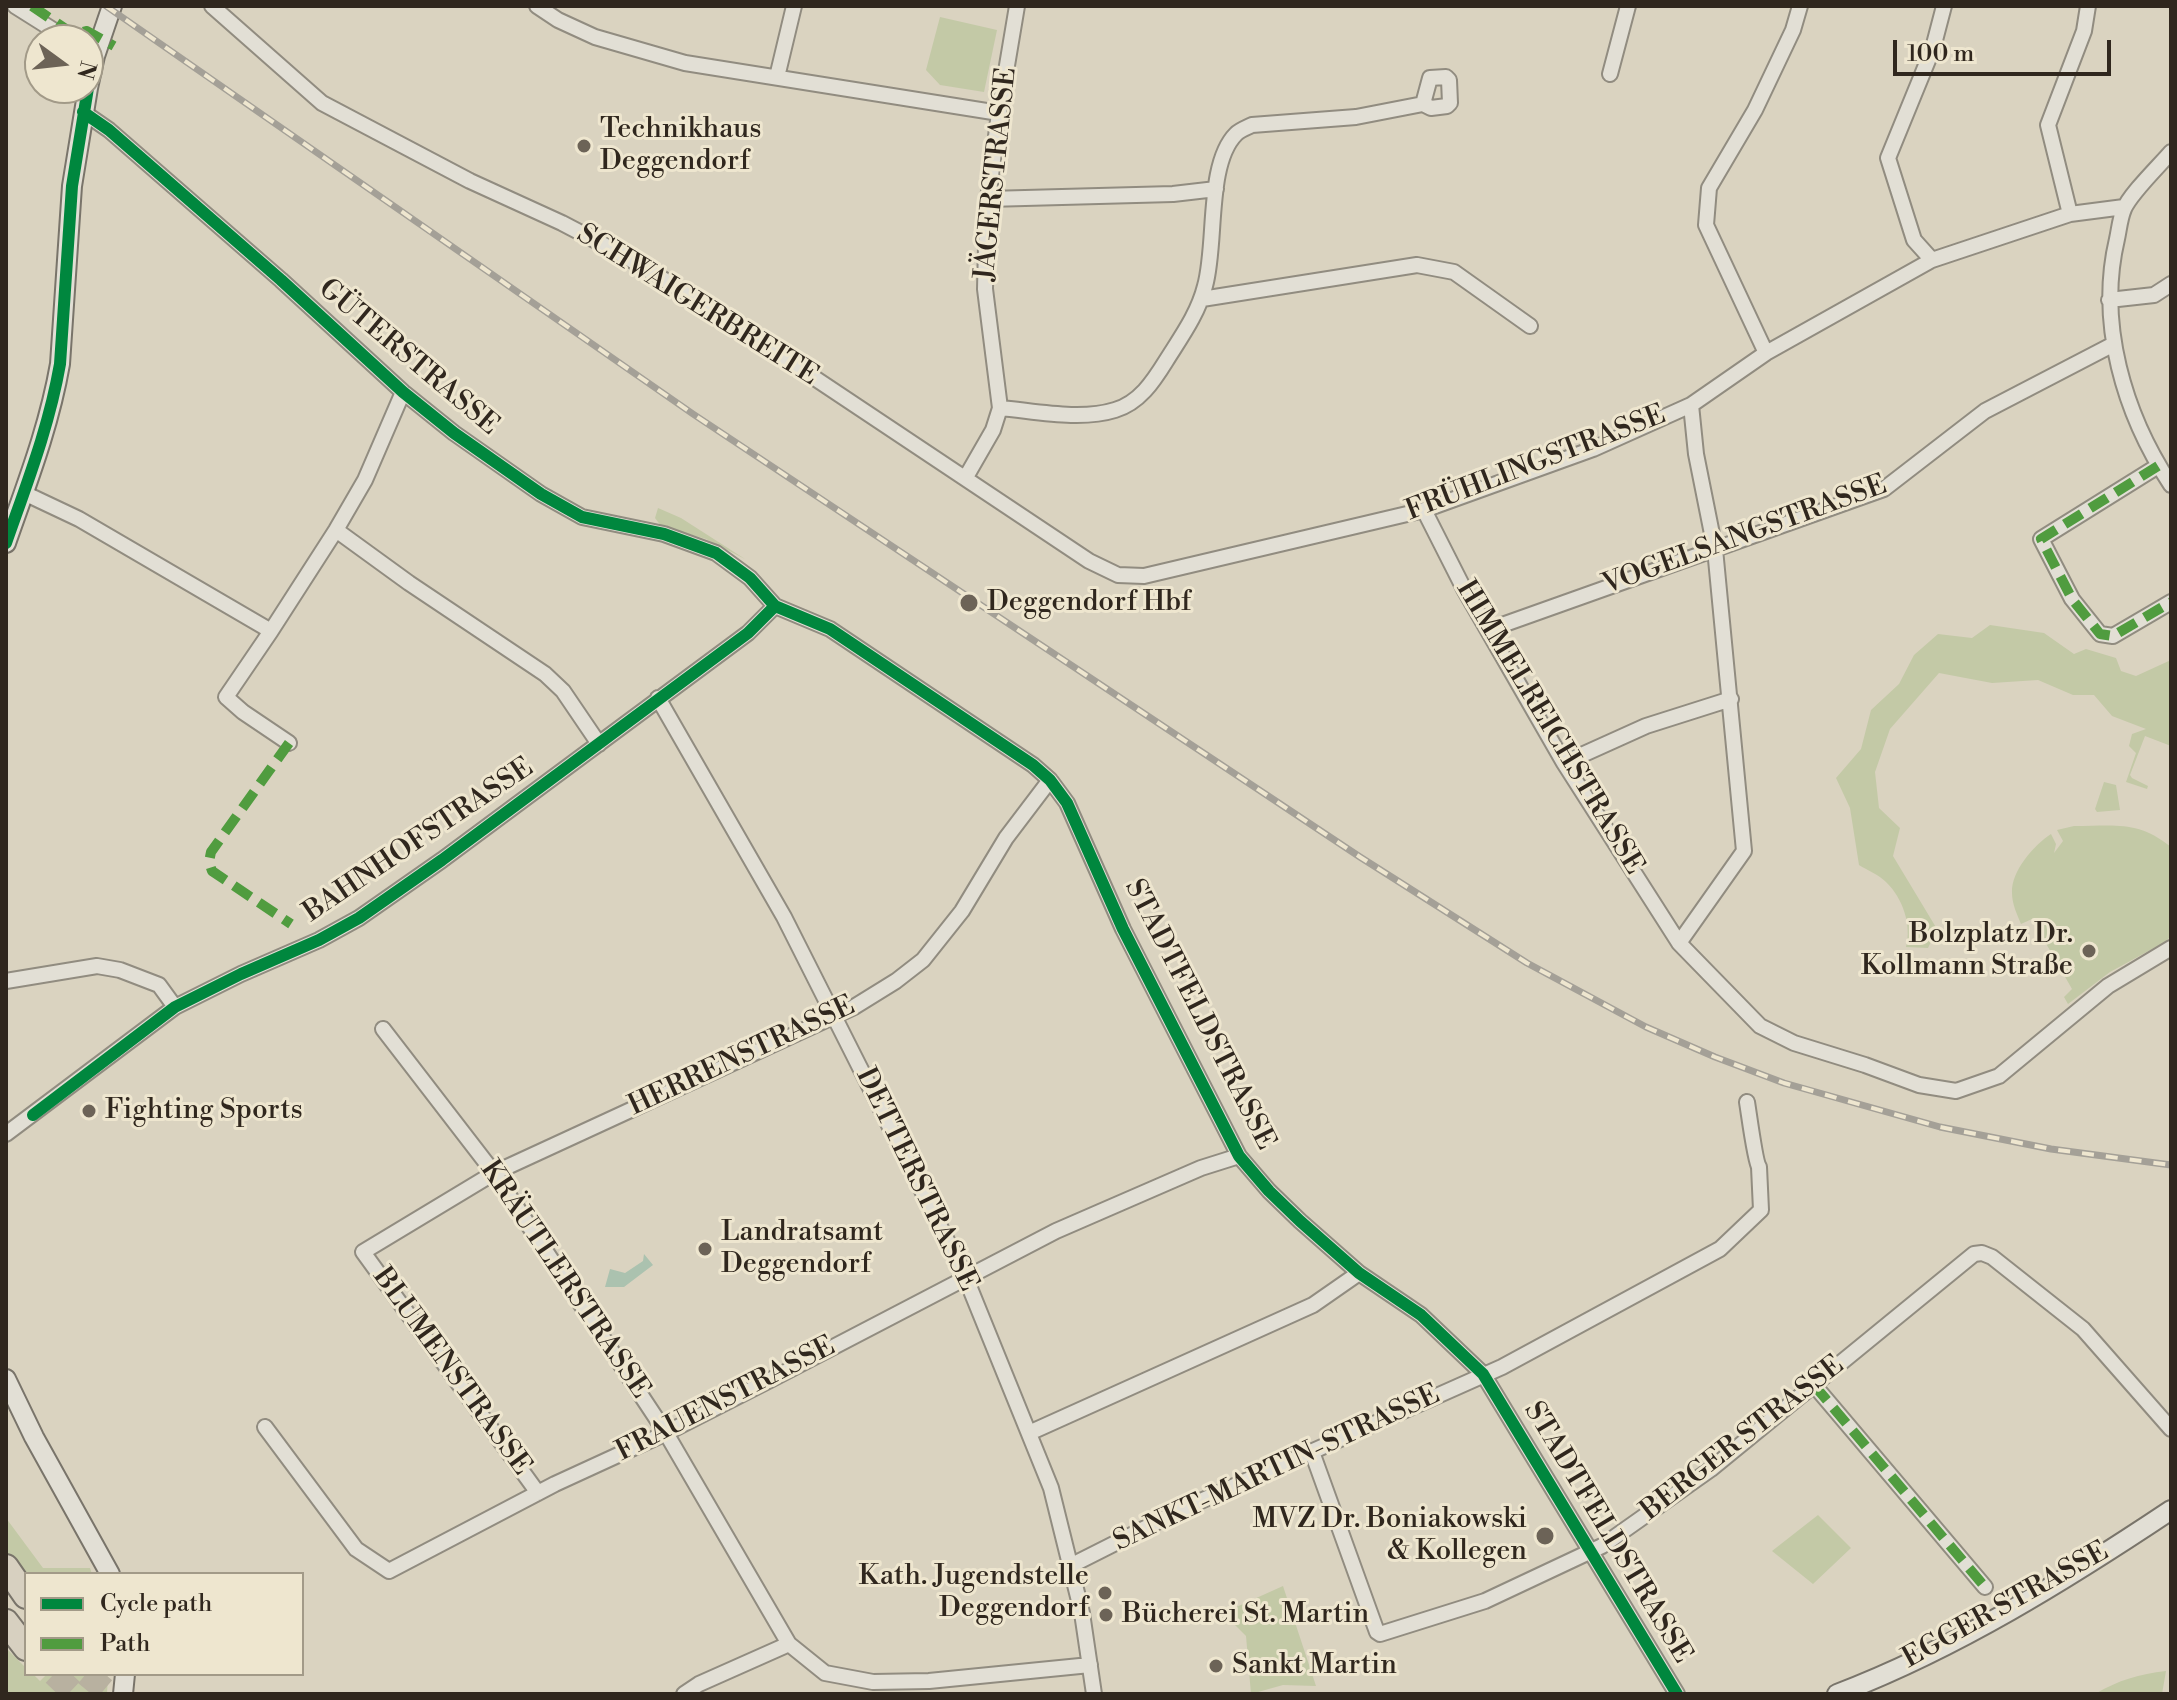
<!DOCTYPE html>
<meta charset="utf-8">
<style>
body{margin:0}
#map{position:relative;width:2177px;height:1700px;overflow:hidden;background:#dad3c0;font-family:"Libre Bodoni",serif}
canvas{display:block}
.frame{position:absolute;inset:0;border:8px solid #30271e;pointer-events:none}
.legend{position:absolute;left:24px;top:1572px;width:280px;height:104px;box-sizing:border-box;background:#eee6cf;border:2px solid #a29a88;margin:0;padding:10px 14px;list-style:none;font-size:24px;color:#30271e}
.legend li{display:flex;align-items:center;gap:16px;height:40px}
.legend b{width:40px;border:2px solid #a29a88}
.north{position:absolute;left:24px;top:24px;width:80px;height:80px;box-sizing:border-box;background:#eee6cf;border:2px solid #a29a88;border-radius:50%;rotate:105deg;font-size:22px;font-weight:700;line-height:32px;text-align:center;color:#30271e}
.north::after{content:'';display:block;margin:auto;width:28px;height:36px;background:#6c6357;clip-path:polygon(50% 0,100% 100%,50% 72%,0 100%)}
.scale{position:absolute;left:1893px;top:40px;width:218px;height:36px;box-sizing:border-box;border:4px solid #30271e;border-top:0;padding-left:10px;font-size:24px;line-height:28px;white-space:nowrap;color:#30271e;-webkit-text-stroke:6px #eee6cf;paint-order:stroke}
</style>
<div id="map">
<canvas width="2177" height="1700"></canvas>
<div class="frame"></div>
<ul class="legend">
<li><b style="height:10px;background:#00873e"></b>Cycle path</li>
<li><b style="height:10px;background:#509c3f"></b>Path</li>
</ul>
<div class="north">N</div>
<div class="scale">100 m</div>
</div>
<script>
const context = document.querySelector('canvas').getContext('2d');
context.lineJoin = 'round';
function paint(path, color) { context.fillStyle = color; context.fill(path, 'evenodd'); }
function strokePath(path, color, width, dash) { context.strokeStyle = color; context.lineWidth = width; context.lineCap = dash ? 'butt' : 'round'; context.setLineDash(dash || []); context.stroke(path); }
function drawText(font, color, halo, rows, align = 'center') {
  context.font = font + ' "Libre Bodoni",serif'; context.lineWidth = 6; context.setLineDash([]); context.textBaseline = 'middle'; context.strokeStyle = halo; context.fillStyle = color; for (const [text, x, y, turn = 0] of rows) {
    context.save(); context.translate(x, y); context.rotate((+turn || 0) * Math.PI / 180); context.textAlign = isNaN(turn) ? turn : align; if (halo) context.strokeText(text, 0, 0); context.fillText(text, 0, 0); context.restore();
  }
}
paint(new Path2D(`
 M940,17L997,30L984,92L940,85L926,70Z
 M658,508L681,518L745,559L706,539L661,526L655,518Z
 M1990,625L2044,633L2074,654L2086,649L2116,658L2121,671L2136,676L2171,660V746L2145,736L2130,775L2132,778L2148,786L2147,789L2126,782L2136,753L2129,746L2132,734L2146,729L2112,716L2094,695H2073L2038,680L1992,683L1939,673L1890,729L1875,772L1879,808L1900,828L1893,856L1937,929L1928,948L1906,947C1912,926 1903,898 1886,882C1879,875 1867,870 1859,865L1850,808L1836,778L1861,749L1871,710L1899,684L1914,655L1938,634L1972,638Z
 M2104,782L2116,785L2120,810L2097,812L2095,809Z
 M2074,826C2115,826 2138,820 2171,847V936L2165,942L2110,972L2068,1004L2064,997L2072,989L2032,919L2021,924C2017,914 2012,904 2012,893C2011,871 2034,845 2051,834L2056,844L2054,853L2063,841L2057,830Z
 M1818,1515L1851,1548L1813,1584L1772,1551Z
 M6,1518L43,1568H90L92,1574H26V1586L6,1561Z
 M1283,1586L1316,1686L1283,1685L1251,1694L1246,1636L1223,1613Z
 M6,1648L26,1668V1674H33L40,1681L47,1674H108L107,1694H6Z
 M2166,1671L2162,1694H2095C2119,1680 2139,1674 2166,1671Z`), '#c3c9a6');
paint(new Path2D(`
 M644,1254L653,1265L624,1287H605L610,1269L625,1273L643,1261Z`), '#abc2af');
strokePath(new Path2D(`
 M54,1674L75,1694
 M86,1674L110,1694`), '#b8b1a0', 24, [24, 12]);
const street = new Path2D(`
 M15,6L69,40
 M212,6L322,103L470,181L562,223L623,255L696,299L1089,561L1118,575L1144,576L1424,510L1593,449L1691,405L1766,353L1932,260L2070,214L2124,207
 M537,6L558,20L595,37L685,63L999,113
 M1610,74L1628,6
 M777,77L794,6
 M83,112L109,130L281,280L403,392L454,433L541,494L582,517L664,534L716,553L750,578L775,606L830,629L1033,765L1050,780L1067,803L1123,929L1239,1156L1269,1191L1300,1221L1359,1273L1421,1315L1483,1374L1677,1694
 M2171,152C2159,166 2130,194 2124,209C2120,218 2119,230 2117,239C2097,323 2124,414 2171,485
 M988,199L1173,194L1216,189
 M2070,214L2048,125L2084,31L2088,6
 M1932,260L1914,240L1888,158L1933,48L1944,6
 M1202,299L1417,265L1454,272L1530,326
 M2109,300L2154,295L2171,284
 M1766,353L1706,225L1709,188L1755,110L1793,30L1800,6
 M1000,408C1035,411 1080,421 1115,410C1139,403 1153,382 1166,361C1181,337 1198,314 1205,286C1217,244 1206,164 1236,134C1240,130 1246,128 1252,125L1356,117L1423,104L1431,108L1447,106L1450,103L1449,80L1446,77L1430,78L1423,104
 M2158,466L2041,539L2072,599L2100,634L2113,636L2171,602
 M966,477L993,430L1000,408L985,289L986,246L988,199L999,113L1017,6
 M24,493L79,519L271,631L336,530L365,480L403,392
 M1424,510L1464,589L1564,763L1679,943L1760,1026L1794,1043L1865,1065L1919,1085L1956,1091L1999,1076L2108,986L2171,948
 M336,530L409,583L545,674L563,691L599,744
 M1488,630L1884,489L1985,411L2112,345
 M271,631L226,697L243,712L289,743
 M658,698L784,917L965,1276L1051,1488L1082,1613L1094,1694
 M1564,763L1646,726L1731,699
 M1679,943L1744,851L1715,549L1696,454L1691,405
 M6,981L97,966L120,970L159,985L175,1007
 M383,1029L494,1173L666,1433L789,1644L825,1673L873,1682L929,1681L1090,1665
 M6,1134L175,1007L241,974L319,940L359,918L442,860L748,633L775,606
 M1814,1385L1985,1587
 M265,1427L356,1549L389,1571L555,1484L666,1433L772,1379L1056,1231L1201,1168L1239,1156
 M1029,1433L1313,1305L1359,1273
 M1312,1452L1377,1632L1380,1634L1485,1601L1602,1546L1711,1469L1974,1254L1982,1253L1992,1257L2083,1329L2171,1429
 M538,1493L363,1252L494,1173L854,1007L896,981L923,960L962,911L1006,838L1050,780
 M1072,1565L1185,1508L1502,1367L1720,1249L1761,1210L1759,1167C1755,1161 1749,1114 1747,1102
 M684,1694L699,1684L789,1644`);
const secondary = new Path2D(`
 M88,88L95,56L112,6
 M6,543C27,483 49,427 60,364L72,186L88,88
 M6,1379L34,1437L110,1574
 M123,1694L125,1674
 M1837,1694C1955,1649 2066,1580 2171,1510`);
const highway = new Path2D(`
 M6,1567L26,1596
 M6,1622L26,1648`);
strokePath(street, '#918c80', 18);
strokePath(secondary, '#79746a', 22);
strokePath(highway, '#79746a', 28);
strokePath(street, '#e2dfd5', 14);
strokePath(secondary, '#e2dfd5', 18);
strokePath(highway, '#d7d0c0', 24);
const rail = new Path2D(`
 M106,6L693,414L1360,857L1527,963L1646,1027L1715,1057L1784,1083L1940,1127L2051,1149L2171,1165`);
strokePath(rail, '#a4a097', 7);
strokePath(rail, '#eee6cf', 4, [12]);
strokePath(new Path2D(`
 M32,6L73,34L87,31L114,46
 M2158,466L2041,539L2072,599L2100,634L2113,636L2171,602
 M289,743L211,852L209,862L212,871L291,924
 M1814,1385L1985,1587`), '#509c3f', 10, [20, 10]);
strokePath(new Path2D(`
 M83,112L109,130L281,280L403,392L454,433L541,494L582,517L664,534L716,553L750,578L775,606L830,629L1033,765L1050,780L1067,803L1123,929L1239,1156L1269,1191L1300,1221L1359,1273L1421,1315L1483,1374L1677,1694
 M6,543C27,483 49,427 60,364L72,186L88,88
 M33,1115L175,1007L241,974L319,940L359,918L442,860L748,633L775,606`), '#00873e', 12);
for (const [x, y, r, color] of [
 [584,146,8,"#6c6357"],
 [969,603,10,"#6c6357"],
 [2089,951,8,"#6c6357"],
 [89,1111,8,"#6c6357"],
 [705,1249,8,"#6c6357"],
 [1545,1536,10,"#6c6357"],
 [1105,1593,8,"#6c6357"],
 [1106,1615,8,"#6c6357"],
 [1216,1666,8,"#6c6357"]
]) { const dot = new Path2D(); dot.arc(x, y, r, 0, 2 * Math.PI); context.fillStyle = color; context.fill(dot); strokePath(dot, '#eee6cf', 3); }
drawText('28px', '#30271e', '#eee6cf', [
 ["Technikhaus",600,130],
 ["Deggendorf",600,162],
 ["Deggendorf Hbf",987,603],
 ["Bolzplatz Dr.",2073,935,"right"],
 ["Kollmann Straße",2073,967,"right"],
 ["Fighting Sports",105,1111],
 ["Landratsamt",721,1233],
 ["Deggendorf",721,1265],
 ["MVZ Dr. Boniakowski",1527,1520,"right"],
 ["& Kollegen",1527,1552,"right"],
 ["Kath. Jugendstelle",1089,1577,"right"],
 ["Deggendorf",1089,1609,"right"],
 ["Bücherei St. Martin",1122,1615],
 ["Sankt Martin",1232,1666]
], 'left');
drawText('28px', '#30271e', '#eee6cf', [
 ["JÄGERSTRASSE",997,174,-84],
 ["SCHWAIGERBREITE",697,306,32],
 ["GÜTERSTRASSE",408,358,40],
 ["FRÜHLINGSTRASSE",1536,464,-21],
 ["VOGELSANGSTRASSE",1745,536,-20],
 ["HIMMELREICHSTRASSE",1549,728,59],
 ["BAHNHOFSTRASSE",419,841,-34],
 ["STADTFELDSTRASSE",1199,1015,63],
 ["HERRENSTRASSE",742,1057,-25],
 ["DETTERSTRASSE",916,1180,64],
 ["KRÄUTLERSTRASSE",564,1280,56],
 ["BLUMENSTRASSE",451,1372,54],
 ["FRAUENSTRASSE",726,1400,-27],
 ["BERGER STRASSE",1743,1439,-38],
 ["SANKT-MARTIN-STRASSE",1277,1469,-25],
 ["STADTFELDSTRASSE",1607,1533,59],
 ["EGGER STRASSE",2006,1606,-29]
]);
</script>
